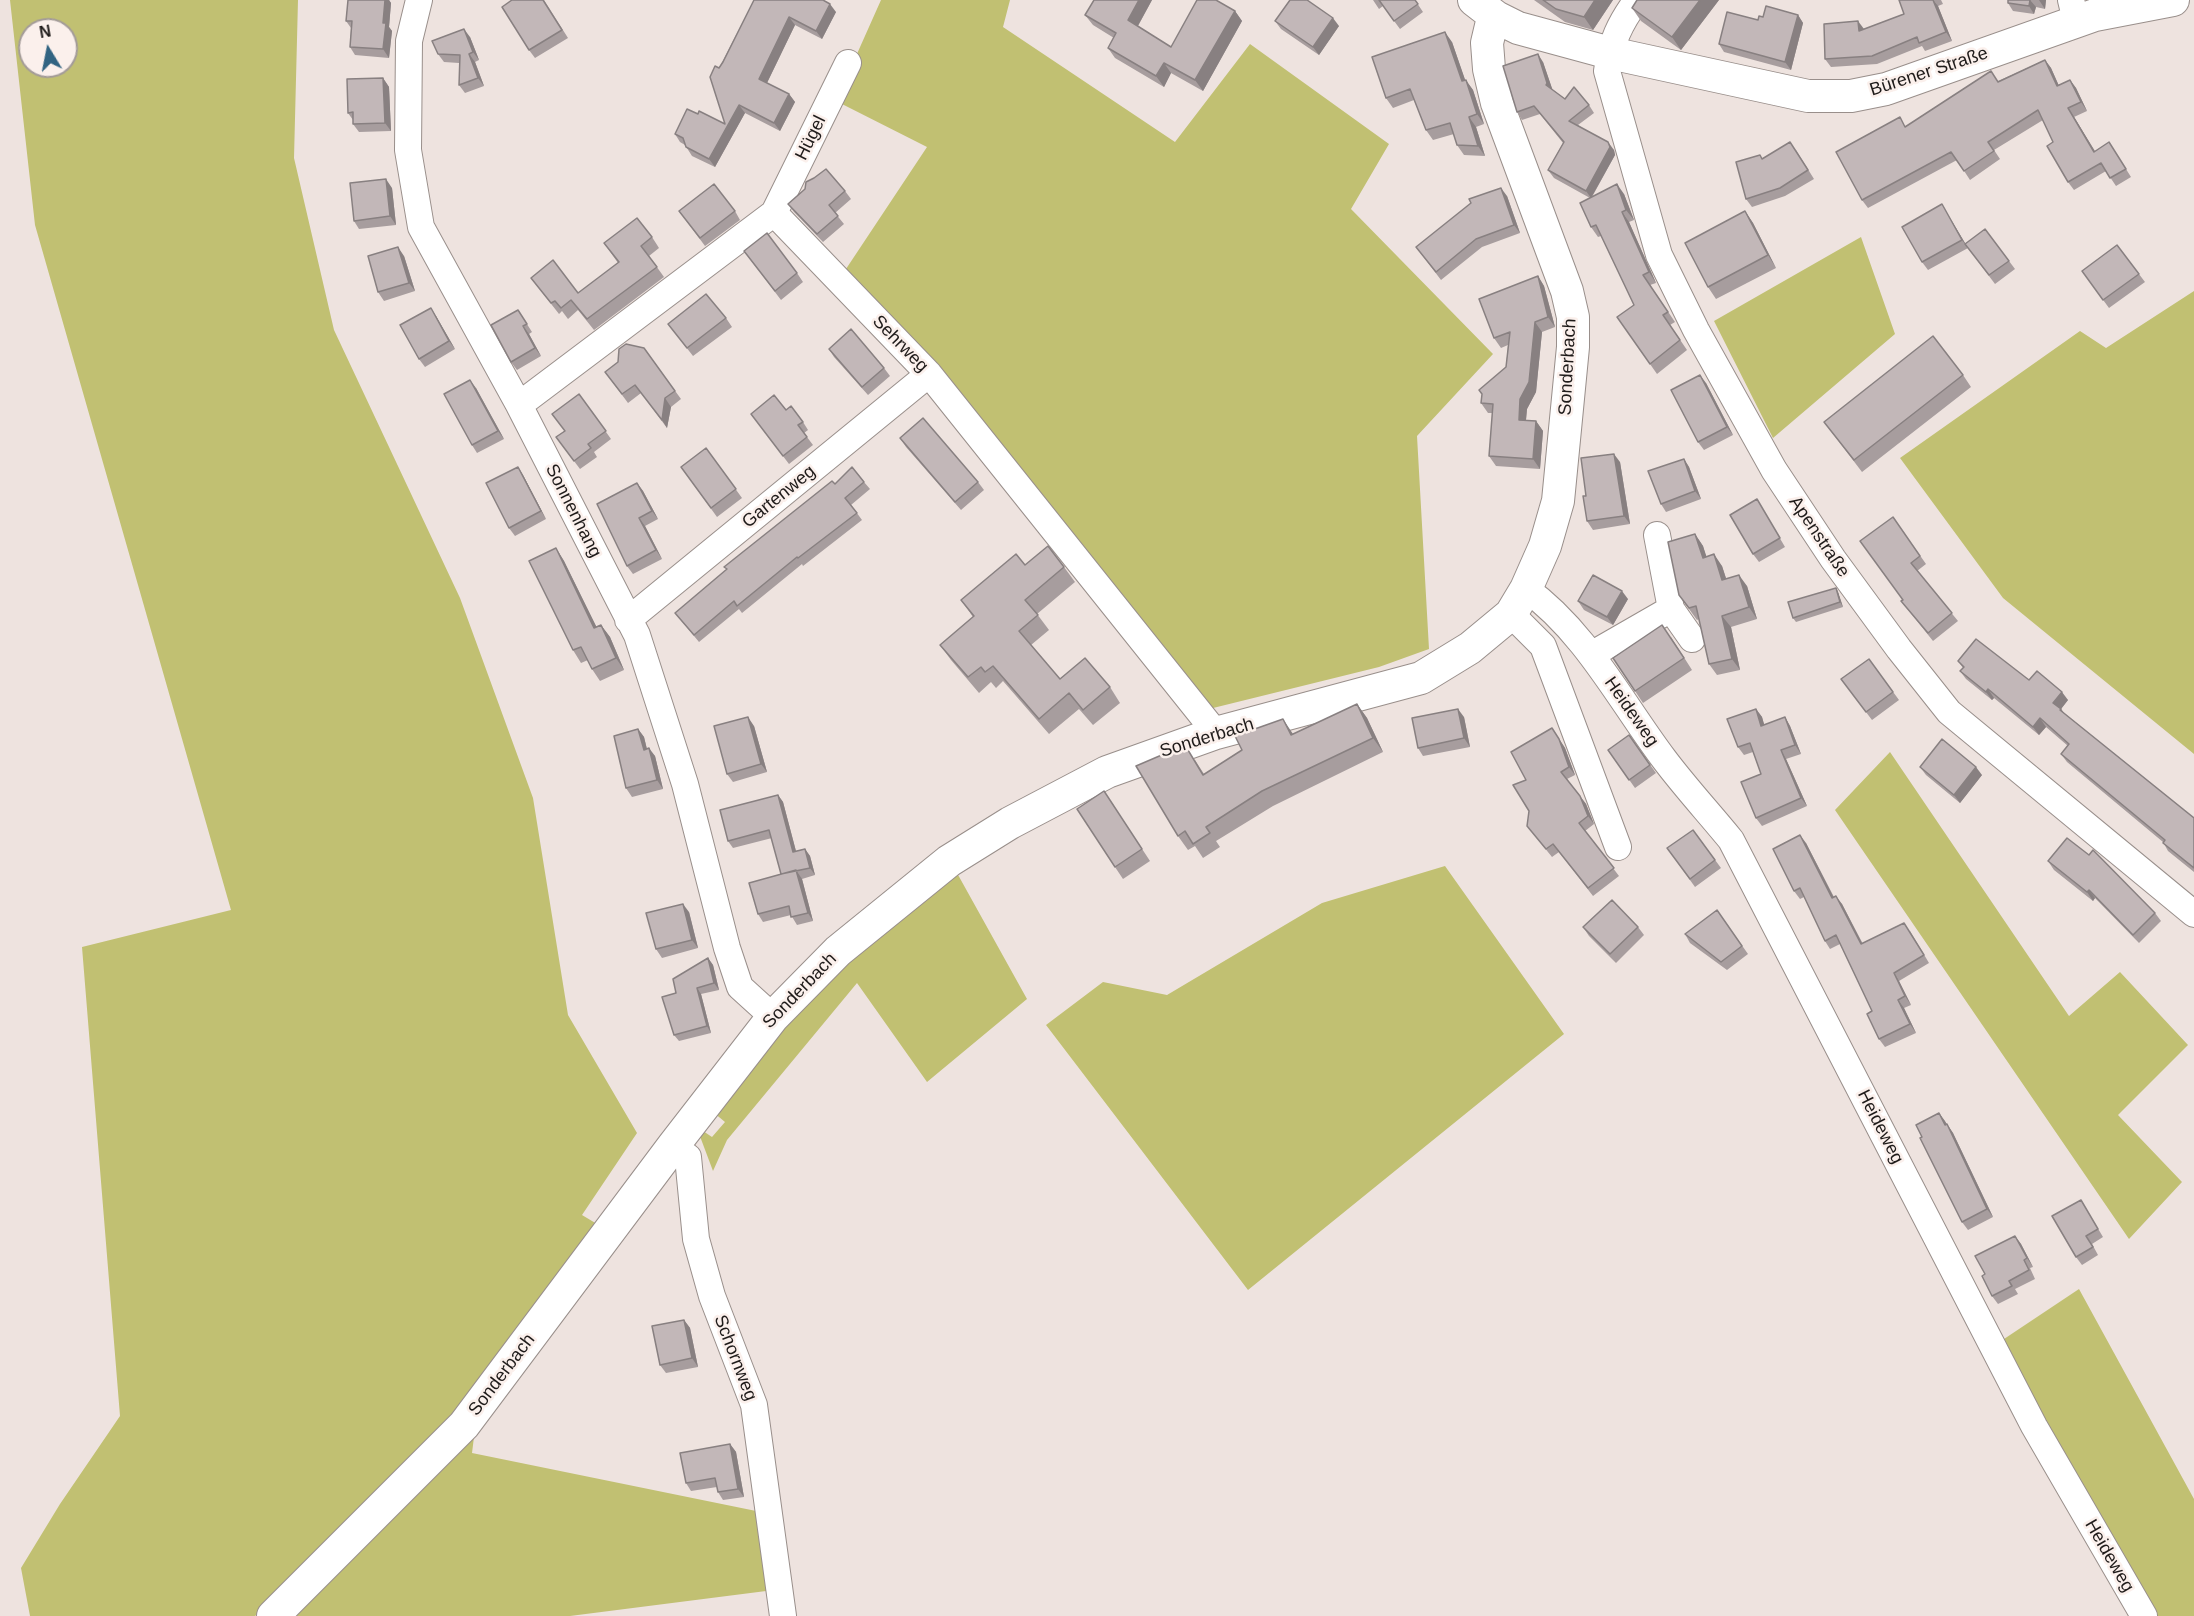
<!DOCTYPE html>
<meta charset="utf-8">
<style>
body{margin:0}
#map{position:relative;width:2194px;height:1616px;overflow:hidden;background:#eee3df;font-family:Helvetica,sans-serif}
canvas{display:block}
.north{position:absolute;left:18px;top:18px;width:60px;height:60px;box-sizing:border-box;background:#fbf0ec;border:2px solid #a39b98;border-radius:50%;rotate:350deg;font-size:16px;font-weight:700;line-height:24px;text-align:center;color:#1f1b1a}
.north::after{content:'';display:block;margin:auto;width:21px;height:27px;background:#326482;clip-path:polygon(50% 0,100% 100%,50% 72%,0 100%)}
</style>
<div id="map">
<canvas width="2194" height="1616"></canvas>
<div class="north">N</div>
</div>
<script>
const context = document.querySelector('canvas').getContext('2d');
context.lineJoin = 'round';
function paint(path, color) { context.fillStyle = color; context.fill(path, 'evenodd'); }
function strokePath(path, color, width, dash) { context.strokeStyle = color; context.lineWidth = width; context.lineCap = dash ? 'butt' : 'round'; context.setLineDash(dash || []); context.stroke(path); }
function drawText(font, color, halo, rows, align = 'center') {
  context.font = font + ' Helvetica,sans-serif'; context.lineWidth = 5; context.setLineDash([]); context.textBaseline = 'middle'; context.strokeStyle = halo; context.fillStyle = color; for (const [text, x, y, turn = 0] of rows) {
    context.save(); context.translate(x, y); context.rotate((+turn || 0) * Math.PI / 180); context.textAlign = isNaN(turn) ? turn : align; if (halo) context.strokeText(text, 0, 0); context.fillText(text, 0, 0); context.restore();
  }
}
paint(new Path2D(`
 M10,0H298L294,158L334,330L460,598L533,798L568,1015L637,1133L582,1215L597,1224L461,1413L255,1616H30L21,1568L60,1504L120,1416L82,947L231,910L35,225ZM30,30H66V66H30Z
 M881,0H1010L1003,27L1175,142L1250,44L1389,144L1351,209L1493,354L1417,436L1429,649L1379,667L1209,709L842,275L927,147L836,101Z
 M1861,237L1895,334L1773,438L1714,321Z
 M2194,291V754L2003,598L1900,458L2080,331L2106,348Z
 M1890,752L2069,1016L2120,972L2188,1045L2118,1115L2182,1182L2129,1239L1835,810Z
 M1445,866L1564,1034L1248,1290L1046,1025L1103,982L1167,995L1322,903Z
 M957,873L1027,999L927,1082L857,983L727,1140L713,1171L698,1131L700,1129L712,1137L725,1122L713,1112L781,1024L844,963Z
 M2079,1289L2194,1499V1616H2154L2001,1341Z
 M474,1437L472,1453L761,1512L774,1590L570,1616H290Z`), '#c1c072');
const minor = new Path2D(`
 M419,0L409,41L408,150L421,227L519,405L637,635L685,784L727,948L740,987L773,1017
 M1637,0C1620,23 1611,42 1607,71L1659,255L1696,330L1774,470L1833,559L1899,649L1949,712L2194,914
 M2071,0L2076,21
 M774,213L848,63
 M519,405L774,213L929,374L1216,733
 M1657,535L1671,609L1692,639
 M1526,589C1585,631 1621,702 1664,759C1685,787 1709,813 1731,840L2034,1426L2144,1616
 M1511,614L1543,646L1618,847
 M628,620L929,374
 M1591,655L1671,609
 M673,1146L688,1157L696,1239L712,1296L754,1405L783,1616`);
const tertiary = new Path2D(`
 M1474,0L1496,17L1518,28L1610,53L1808,96H1851L1886,89L2095,15L2173,0
 M273,1616L464,1425L673,1146L773,1017L838,951L949,861L1010,823L1107,772L1216,733L1421,678L1470,648L1511,614L1526,589L1545,546L1558,501L1573,347V317L1567,291L1497,103L1489,69L1487,43L1491,26L1496,17`);
strokePath(minor, '#998f8b', 28);
strokePath(tertiary, '#998f8b', 34);
strokePath(minor, '#fff', 26);
strokePath(tertiary, '#fff', 32);
paint(new Path2D(`
 M348,0H389L391,3L389,27L392,31L389,58L355,55L350,47L351,28L346,21Z
 M544,0L568,38L535,58L529,50Z
 M754,0L836,12L822,39L795,25L767,83L789,94L795,102L780,131L745,113L715,167L692,156L685,145L680,142L675,134L698,114L725,124L719,68Z
 M1094,0H1152L1138,26L1171,47L1235,11L1242,21L1203,91L1171,73L1164,87L1115,58L1108,48L1114,38L1093,25L1085,15Z
 M1373,0H1415L1423,12L1400,29L1383,6L1379,9Z
 M1534,0H1613L1593,30L1565,22Z
 M1719,0L1681,50L1641,21L1632,8Z
 M1899,0H1941L1943,4L1938,6L1952,41L1925,51L1922,46L1877,64L1831,67L1825,59L1864,29L1904,14Z
 M2008,0H2046L2045,9L2036,7L2034,14L2013,11L2008,3Z
 M1798,15L1803,23L1791,70L1724,52L1719,44L1763,17Z
 M1275,21L1339,26L1319,55L1281,29Z
 M470,37L479,60L475,62L484,86L465,93L459,85V63L444,62L438,54Z
 M1452,42L1465,80L1473,90L1484,124L1476,127L1485,156L1464,155L1457,145L1454,134L1433,140L1426,130L1414,100L1393,108L1386,98Z
 M2045,60L2051,68L2059,86L2070,80L2076,88L2087,111L2074,117L2095,151L2109,142L2131,177L2116,186L2106,171L2074,190L2068,182L2053,142L2043,120L1994,150L2000,159L1970,180L1957,160L1868,208L1862,200L1906,127L1998,81Z
 M1543,62L1552,89L1565,99L1589,105L1594,113L1578,125L1614,150L1615,155L1592,197L1624,194L1634,220L1629,222L1656,283L1650,285L1675,322L1670,325L1687,350L1657,374L1617,317L1634,305L1601,236L1598,237L1591,227L1590,198L1554,178L1548,170L1563,143L1540,114L1522,120L1517,112Z
 M383,78L389,87L391,131L359,132L353,124V120L348,113Z
 M1796,150L1814,179L1785,196L1752,207L1746,199L1763,159Z
 M392,188L396,225L359,229L354,221Z
 M805,189L845,191L851,199L835,213L844,224L823,242L794,212L788,204Z
 M1507,196L1520,233L1482,247L1441,280L1416,247Z
 M1942,204L1947,213L1968,248L1928,270L1922,262Z
 M679,211H735L740,220L705,246Z
 M1745,211L1753,223L1776,268L1716,299L1708,287Z
 M1985,229L2015,269L1995,284L1965,244Z
 M652,237L659,248L649,256L664,277L594,330L578,310L568,319L562,311L559,314L531,278L578,293L618,263L604,243Z
 M2117,245L2145,282L2109,308L2082,271Z
 M404,256L415,291L384,301L378,292Z
 M750,259L797,273L803,282L781,300Z
 M1538,276L1544,286L1555,327L1542,332L1536,392L1527,409L1526,420L1536,421L1543,431L1540,469L1496,466L1489,456L1493,413H1488L1481,403L1506,367L1508,345L1501,348L1494,338Z
 M518,310L532,332L529,334L541,356L517,370L511,362Z
 M436,316L455,349L425,367L419,359Z
 M726,318L732,327L693,356L668,324Z
 M644,348L681,399L671,407L667,428L641,393L628,403L605,372Z
 M829,349L884,368L890,376L868,395L834,357Z
 M1963,375L1971,387L1862,472L1824,422Z
 M1706,383L1733,435L1704,450L1698,442Z
 M476,388L504,439L477,453L472,445Z
 M579,394L611,439L594,452L597,457L580,469L556,437L564,431Z
 M786,410L803,422L808,430L804,433L813,445L789,464L751,414Z
 M900,438L978,482L984,490L961,510L906,447Z
 M706,448L742,498L717,517L681,467Z
 M1684,459L1689,467L1701,499L1666,512L1661,504Z
 M1620,462L1630,524L1593,530L1587,521L1586,496Z
 M518,467L523,475L546,519L515,536L509,528Z
 M864,482L870,489L851,505L862,520L803,566L802,564L742,613L739,609L699,642L675,613L835,484Z
 M637,483L643,491L658,519L645,526L662,559L633,574L627,566Z
 M1757,499L1785,547L1759,562L1753,554Z
 M1893,517L1926,564L1917,571L1958,621L1933,641L1901,601L1903,600Z
 M1695,534L1703,546L1706,557L1722,566L1726,578L1747,586L1757,619L1731,627L1740,670L1717,675L1709,664L1699,619L1697,620L1679,595Z
 M556,548L564,561L596,627L601,625L610,637L624,670L600,681L592,669L588,660L581,663L573,650Z
 M1025,565L1064,567L1075,582L1037,614L1049,630L1031,645L1060,679L1110,687L1120,703L1093,725L1079,709L1049,734L1003,681L996,688L991,682L979,693L951,660L940,645L973,617L961,600Z
 M1836,588L1838,592L1843,607L1796,622L1793,618Z
 M1628,599L1613,625L1584,610L1578,601Z
 M1671,637L1692,670L1643,703L1613,658Z
 M1869,659L1899,700L1872,720L1841,679Z
 M1958,661L2029,680L2068,700L2061,709L2064,713L2194,818V872L2168,851L2163,842L2067,762L2061,754L2068,746L2046,727L2039,735L1994,698L1992,700L1966,679L1960,671L1963,668Z
 M1357,704L1367,718L1383,752L1273,806L1216,841L1220,847L1203,858L1195,846L1188,850L1178,836L1195,760L1204,774L1294,734Z
 M1756,709L1762,717L1764,725L1785,717L1790,726L1801,754L1786,759L1807,806L1762,826L1756,818L1761,774L1753,752L1744,755L1738,747Z
 M1464,717L1470,747L1423,756L1418,748Z
 M754,726L767,772L733,782L727,774Z
 M1552,728L1565,748L1575,775L1567,779L1586,804L1594,824L1585,831L1619,876L1593,896L1559,852L1552,857L1527,826L1529,811L1526,780Z
 M638,729L644,737L647,749L655,756L663,789L632,797L626,788Z
 M1629,735L1656,773L1635,788L1608,750Z
 M1920,767L1982,775L1960,803L1926,775Z
 M1104,791L1150,861L1123,879L1115,867Z
 M778,795L783,802L796,851L805,849L810,856L815,875L802,879L813,921L797,925L791,915L763,922L758,914L781,874L772,838L733,848L728,841Z
 M1693,830L1721,868L1695,887L1667,848Z
 M1806,843L1834,897L1842,904L1863,944L1910,931L1929,963L1899,981L1911,1005L1904,1008L1916,1033L1885,1047L1879,1039L1872,1011L1840,944L1830,949L1825,941L1804,897L1800,899L1794,891Z
 M2048,861L2155,913L2161,921L2139,943L2095,898L2093,901L2054,870Z
 M1717,910L1748,954L1727,970L1690,943L1685,934Z
 M689,912L698,948L662,958L656,949Z
 M1583,927H1638L1644,935L1616,963L1589,936Z
 M708,958L713,965L719,990L701,994L711,1033L679,1041L674,1035Z
 M1939,1113L1953,1133L1993,1217L1968,1230L1962,1222L1922,1137Z
 M2081,1200L2103,1237L2092,1244L2098,1255L2082,1265L2076,1257Z
 M2015,1236L2021,1244L2033,1267L2030,1268L2035,1279L2015,1289L2018,1294L1998,1304L1992,1296L1985,1274Z
 M684,1320L690,1328L698,1367L666,1373L660,1365Z
 M730,1444L736,1452L744,1497L723,1500L718,1492L717,1487L691,1491L686,1483Z`), '#a79d9e');
paint(new Path2D(`
 M385,0H389L391,3L389,27L392,31L389,58L383,49V23Z
 M1139,0H1152L1135,31L1128,20Z
 M1595,0H1613L1593,30L1584,17Z
 M1700,0H1719L1681,50L1672,37Z
 M1933,0L1938,6L1952,41L1946,32Z
 M2030,0L2036,7L2034,14L2029,6Z
 M2039,0H2046L2045,9Z
 M830,4L836,12L822,39L816,31Z
 M1235,11L1242,21L1203,91L1195,80Z
 M1798,15L1803,23L1791,70L1785,62Z
 M789,17L795,25L765,87L759,79Z
 M1333,18L1339,26L1319,55L1313,47Z
 M1858,21L1864,29L1859,31Z
 M464,29L470,37L479,60L473,52Z
 M1445,32L1452,42L1469,91L1462,81Z
 M469,54L475,62L484,86L478,78Z
 M1538,54L1543,62L1553,91L1546,85Z
 M2045,60L2051,68L2063,95L2057,86Z
 M1164,63L1171,73L1164,87L1156,76Z
 M383,78L389,87L391,131L385,123Z
 M1466,80L1473,90L1484,124L1477,114Z
 M2070,80L2076,88L2087,111L2081,102Z
 M789,94L795,102L780,131L774,123Z
 M739,105L745,113L715,167L709,159Z
 M2068,108L2074,117L2100,160L2094,152Z
 M1469,117L1476,127L1485,156L1478,146Z
 M1608,142L1614,150L1615,155L1591,198L1586,191Z
 M386,179L392,188L396,225L390,216Z
 M1617,184L1624,194L1634,220L1626,210Z
 M1501,188L1507,196L1520,233L1514,225Z
 M1942,204L1947,213L1968,248L1962,240Z
 M1745,211L1753,223L1776,268L1768,255Z
 M1622,212L1629,222L1656,283L1649,272Z
 M398,247L404,256L415,291L409,283Z
 M1538,276L1544,286L1555,327L1548,317Z
 M431,308L436,316L455,349L449,341Z
 M1535,322L1542,332L1536,392L1527,409L1525,430L1519,420L1520,399Z
 M523,326L529,334L541,356L535,348Z
 M1700,375L1706,383L1733,435L1727,427Z
 M470,380L476,388L504,439L498,431Z
 M665,398L671,407L667,428L662,420Z
 M1536,421L1543,431L1540,469L1533,459Z
 M1614,454L1620,462L1630,524L1624,516Z
 M1684,459L1689,467L1701,499L1695,491Z
 M518,467L523,475L546,519L541,511Z
 M637,483L643,491L658,519L652,511Z
 M639,518L645,526L662,559L656,550Z
 M1695,534L1703,546L1711,570L1703,558Z
 M556,548L564,561L603,640L594,628Z
 M1714,554L1722,566L1730,591L1722,580Z
 M1739,575L1747,586L1757,619L1749,607Z
 M1836,588L1838,592L1843,607L1840,602Z
 M1622,591L1628,599L1613,625L1607,617Z
 M1722,616L1731,627L1740,670L1732,659Z
 M601,625L610,637L624,670L616,658Z
 M1988,689L1994,698L1992,700L1986,692Z
 M2062,692L2068,700L2061,709L2067,717L2053,703Z
 M1357,704L1367,718L1383,752L1373,738Z
 M1458,709L1464,717L1470,747L1464,738Z
 M1756,709L1762,717L1767,734L1761,726Z
 M748,717L754,726L767,772L761,764Z
 M1785,717L1790,726L1801,754L1795,745Z
 M2040,718L2046,727L2039,735L2033,727Z
 M1283,719L1293,734L1301,750L1291,735Z
 M1552,728L1565,748L1575,775L1569,767Z
 M638,729L644,737L649,758L644,750Z
 M649,748L655,756L663,789L657,780Z
 M1781,750L1786,759L1807,806L1801,798Z
 M1976,767L1982,775L1960,803L1954,795Z
 M778,795L783,802L798,859L793,852Z
 M1580,796L1586,804L1594,824L1588,816Z
 M1800,835L1806,843L1838,906L1832,898Z
 M805,849L810,856L815,875L810,868Z
 M796,870L802,879L813,921L808,913Z
 M2089,890L2095,898L2093,901L2087,892Z
 M1836,896L1842,904L1867,953L1861,944Z
 M683,904L689,912L698,948L692,940Z
 M708,958L713,965L719,990L714,983Z
 M1894,973L1899,981L1911,1005L1905,996Z
 M697,988L701,994L711,1033L707,1026Z
 M1898,1000L1904,1008L1916,1033L1910,1024Z
 M1939,1113L1945,1121L1951,1132L1947,1124L1953,1133L1993,1217L1987,1209Z
 M2015,1236L2021,1244L2033,1267L2027,1258Z
 M684,1320L690,1328L698,1367L692,1358Z
 M730,1444L736,1452L744,1497L738,1489Z`), '#888081');
const building = new Path2D(`
 M348,0H385L383,23H386L383,49L350,47L352,21H346Z
 M512,0H543L562,30L529,50L502,7Z
 M754,0H823L830,4L816,31L789,17L759,79L789,94L774,123L739,105L709,159L686,147L683,138L675,134L687,109L698,114L699,111L725,124L710,77L715,66L719,68L723,62Z
 M1094,0H1139L1128,20L1171,47L1197,0H1216L1235,11L1195,80L1164,63L1156,76L1108,48L1116,33L1085,15Z
 M1290,0H1307L1333,18L1313,47L1275,21Z
 M1379,0H1415L1418,4L1394,21Z
 M1543,0H1595L1584,17L1556,9Z
 M1637,0H1700L1672,37L1632,8Z
 M1899,0H1933L1946,32L1919,43L1917,37L1872,56L1825,59L1824,24L1858,21L1859,31L1904,14Z
 M2008,0H2030L2029,6L2008,3Z
 M1766,6L1798,15L1785,62L1719,44L1727,12L1758,20L1759,16L1763,17Z
 M464,29L473,52L469,54L478,78L459,85L460,55L438,54L432,41Z
 M1445,32L1462,81L1466,80L1477,114L1469,117L1478,146L1457,145L1450,123L1426,130L1410,89L1386,98L1372,57Z
 M1538,54L1547,83L1546,85L1565,99L1574,87L1589,105L1569,121L1608,142L1610,147L1586,191L1548,170L1564,142L1534,106L1517,112L1503,66Z
 M2045,60L2057,86L2070,80L2081,102L2068,108L2094,152L2109,142L2126,169L2110,178L2101,163L2068,182L2047,146L2053,142L2038,110L1988,142L1994,151L1964,171L1951,152L1862,200L1836,152L1900,117L1905,127L1991,71L1998,82Z
 M383,78L385,123L353,124V112L348,113L347,79Z
 M1790,142L1808,170L1780,188L1746,199L1736,162L1760,155L1762,159Z
 M826,169L845,191L829,205L838,216L817,234L788,204L805,189L806,182L814,178Z
 M386,179L390,216L354,221L350,183Z
 M714,184L735,211L700,238L679,211Z
 M1617,184L1626,210L1622,212L1649,272L1643,275L1668,312L1663,315L1680,340L1650,364L1617,317L1634,305L1596,225L1591,227L1580,203Z
 M1501,188L1514,225L1476,239L1436,272L1416,247L1471,203L1469,199Z
 M1942,204L1962,240L1922,262L1902,227Z
 M1745,211L1768,255L1708,287L1685,243Z
 M637,218L652,237L641,246L657,267L587,319L571,300L561,308L555,301L551,303L531,278L553,260L578,293L619,262L604,243Z
 M1985,229L2009,261L1989,275L1965,244Z
 M767,233L797,273L775,291L744,251Z
 M2117,245L2139,274L2103,300L2082,271Z
 M398,247L409,283L378,292L368,256Z
 M1538,276L1548,317L1535,322L1529,382L1520,399L1519,420L1536,421L1533,459L1489,456L1493,404L1481,403L1482,394L1479,390L1506,367L1510,332L1494,338L1479,299Z
 M706,294L726,318L687,348L668,324Z
 M431,308L449,341L419,359L400,325Z
 M518,310L527,324L523,326L535,348L511,362L491,325Z
 M851,329L884,368L862,387L829,349Z
 M1933,336L1963,375L1854,460L1824,422Z
 M626,344L644,348L675,391L665,398L662,420L635,385L622,394L605,372L618,362L619,349Z
 M1700,375L1727,427L1698,442L1671,390Z
 M470,380L498,431L472,445L444,394Z
 M579,394L606,431L588,444L591,448L574,461L556,437L565,431L552,414Z
 M774,395L786,410L791,406L803,422L798,425L807,437L783,456L751,414Z
 M923,418L978,482L955,502L900,438Z
 M706,448L736,489L711,508L681,467Z
 M1614,454L1624,516L1587,521L1583,496H1586L1581,458Z
 M1684,459L1695,491L1661,504L1648,471Z
 M518,467L541,511L509,528L486,483Z
 M852,467L864,482L845,498L857,513L798,558L797,557L737,606L734,601L694,635L675,613L727,569L724,567L832,481L835,484Z
 M637,483L652,511L639,518L656,550L627,566L597,504Z
 M1757,499L1780,538L1753,554L1730,515Z
 M1893,517L1920,556L1911,563L1952,613L1928,633L1901,601L1903,600L1860,541Z
 M1695,534L1703,558L1714,554L1722,580L1739,575L1749,607L1722,616L1732,659L1709,664L1696,606L1689,608L1679,595L1668,542Z
 M1048,546L1064,567L1025,600L1038,615L1019,631L1060,679L1085,658L1110,687L1083,710L1069,693L1039,719L993,666L985,672L981,667L968,677L940,645L974,616L961,600L1016,554L1025,565Z
 M556,548L594,628L601,625L616,658L592,669L581,647L573,650L529,561Z
 M1593,575L1622,591L1607,617L1578,601Z
 M1836,588L1840,602L1793,618L1788,602Z
 M1662,625L1684,658L1635,691L1613,658Z
 M1976,639L2029,680L2037,671L2062,692L2053,703L2061,709L2060,710L2194,818V868L2163,843L2165,840L2061,754L2069,744L2040,718L2033,727L1988,689L1986,692L1960,671L1964,667L1958,661Z
 M1869,659L1893,692L1866,712L1841,679Z
 M1357,704L1373,738L1262,791L1206,827L1210,833L1193,844L1185,831L1178,836L1136,766L1185,745L1203,775L1242,750L1235,736L1283,719L1291,735Z
 M1458,709L1464,738L1418,748L1412,718Z
 M1756,709L1761,726L1785,717L1795,745L1781,750L1801,798L1756,818L1741,782L1761,774L1750,743L1738,747L1727,719Z
 M748,717L761,764L727,774L714,726Z
 M1552,728L1559,739L1569,767L1561,772L1580,796L1588,816L1579,823L1614,868L1588,888L1553,844L1546,849L1527,826L1529,811L1513,785L1526,780L1511,752Z
 M638,729L644,750L649,748L657,780L626,788L614,736Z
 M1629,735L1650,765L1629,780L1608,750Z
 M1942,739L1976,767L1954,795L1920,767Z
 M1104,791L1142,849L1115,867L1077,809Z
 M778,795L793,852L805,849L810,868L781,874L769,830L728,841L720,810Z
 M1693,830L1715,860L1690,879L1667,848Z
 M1800,835L1832,898L1836,896L1861,944L1904,923L1924,955L1894,973L1905,996L1898,1000L1910,1024L1879,1039L1867,1014L1872,1011L1836,935L1825,941L1800,888L1794,891L1773,849Z
 M2067,838L2089,855L2093,850L2155,913L2133,935L2089,890L2087,892L2048,861Z
 M796,870L808,913L791,917L789,906L758,914L749,883Z
 M1612,900L1638,927L1610,954L1583,927Z
 M683,904L692,940L656,949L646,913Z
 M1717,910L1742,946L1721,962L1685,934Z
 M708,958L714,983L697,988L707,1026L674,1035L662,997L676,993L673,979Z
 M1939,1113L1945,1125L1947,1124L1987,1209L1962,1222L1920,1138L1922,1137L1916,1125Z
 M2081,1200L2098,1229L2086,1236L2093,1247L2076,1257L2052,1216Z
 M2015,1236L2027,1258L2024,1260L2029,1270L2009,1281L2012,1286L1992,1296L1982,1276L1985,1274L1975,1256Z
 M684,1320L692,1358L660,1365L652,1326Z
 M730,1444L738,1489L718,1492L715,1478L686,1483L680,1453Z`);
paint(building, '#c2b7b8');
strokePath(building, '#888081', 1.5);
drawText('18px', '#1f1b1a', '#fbf0ec', [
 ["Bürener Straße",1929,72,-18],
 ["Hügel",811,138,-64],
 ["Sehrweg",900,344,46],
 ["Sonderbach",1568,367,-87],
 ["Gartenweg",779,497,-39],
 ["Sonnenhang",573,511,63],
 ["Apenstraße",1819,537,56],
 ["Heideweg",1631,712,55],
 ["Sonderbach",1207,738,-17],
 ["Sonderbach",800,991,-46],
 ["Heideweg",1880,1127,63],
 ["Schornweg",735,1358,69],
 ["Sonderbach",502,1375,-53],
 ["Heideweg",2109,1556,60]
]);
</script>
